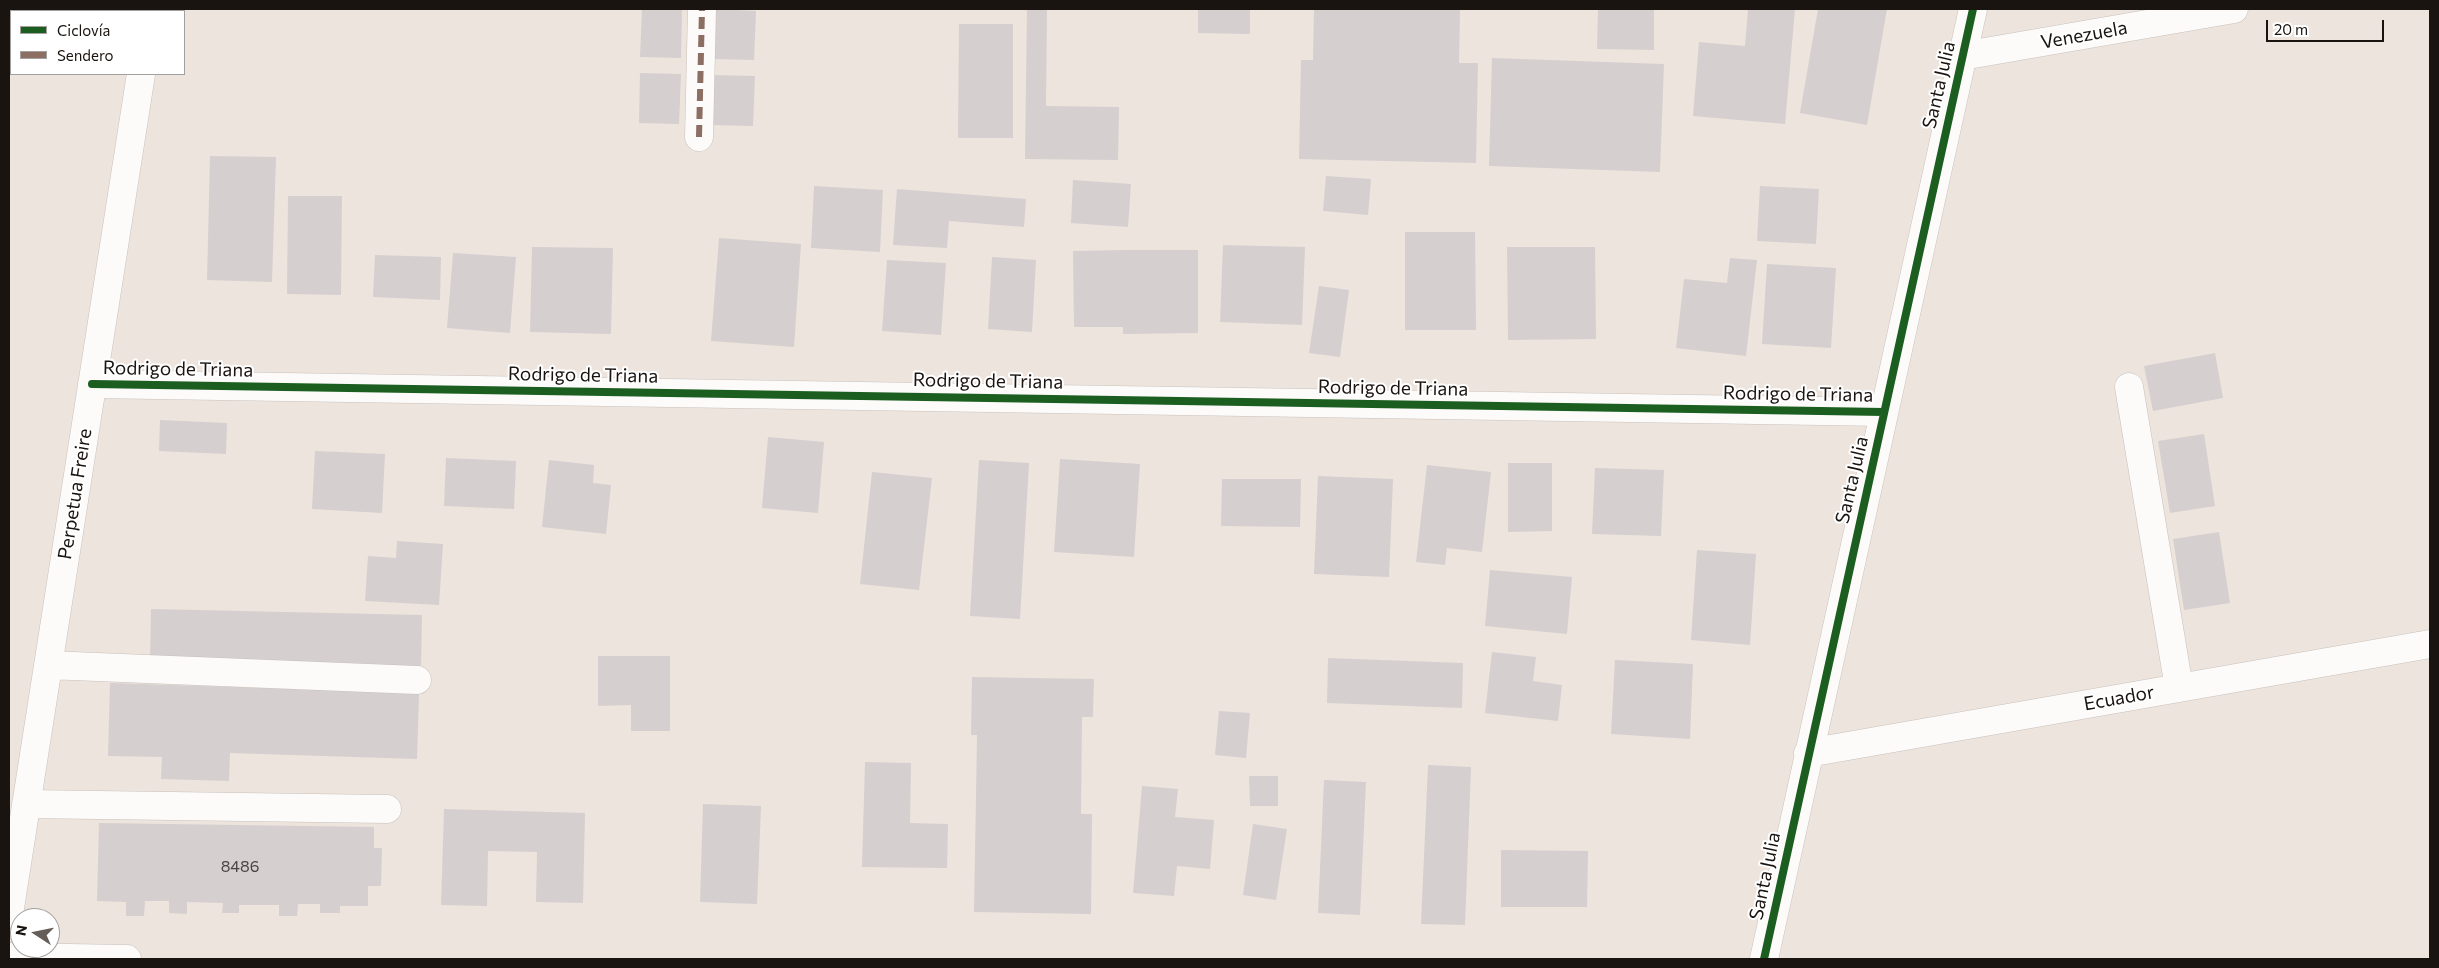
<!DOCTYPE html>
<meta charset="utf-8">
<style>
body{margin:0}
#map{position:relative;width:2439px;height:968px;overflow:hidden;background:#ede4dd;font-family:Commissioner,sans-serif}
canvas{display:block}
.frame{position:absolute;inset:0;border:10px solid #1a1410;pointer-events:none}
.legend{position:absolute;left:10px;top:10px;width:175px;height:65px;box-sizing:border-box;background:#fff;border:1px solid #a3a19f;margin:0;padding:6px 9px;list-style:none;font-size:15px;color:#1a1410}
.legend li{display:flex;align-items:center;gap:10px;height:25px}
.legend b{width:25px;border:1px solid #a3a19f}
.north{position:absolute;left:10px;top:908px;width:50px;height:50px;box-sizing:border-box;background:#fff;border:1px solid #a3a19f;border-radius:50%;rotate:281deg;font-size:14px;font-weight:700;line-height:20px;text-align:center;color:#1a1410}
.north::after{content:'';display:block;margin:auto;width:18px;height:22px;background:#645d58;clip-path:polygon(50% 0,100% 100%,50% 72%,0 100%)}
.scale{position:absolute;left:2266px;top:20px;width:118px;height:22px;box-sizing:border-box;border:2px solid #1a1410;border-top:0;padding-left:6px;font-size:15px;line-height:18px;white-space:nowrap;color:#1a1410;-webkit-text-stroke:4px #fff;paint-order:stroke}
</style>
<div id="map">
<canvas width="2439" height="968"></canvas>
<div class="frame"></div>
<ul class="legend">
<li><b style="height:6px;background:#1b5e20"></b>Ciclovía</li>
<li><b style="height:6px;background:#8d6e63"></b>Sendero</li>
</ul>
<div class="north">N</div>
<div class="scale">20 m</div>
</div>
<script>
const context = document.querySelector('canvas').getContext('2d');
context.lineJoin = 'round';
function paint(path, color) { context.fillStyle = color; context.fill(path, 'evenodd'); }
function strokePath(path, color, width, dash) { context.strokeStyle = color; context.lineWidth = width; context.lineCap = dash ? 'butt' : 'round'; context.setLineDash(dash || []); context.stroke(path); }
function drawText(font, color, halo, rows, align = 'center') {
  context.font = font + ' Commissioner,sans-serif'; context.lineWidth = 4; context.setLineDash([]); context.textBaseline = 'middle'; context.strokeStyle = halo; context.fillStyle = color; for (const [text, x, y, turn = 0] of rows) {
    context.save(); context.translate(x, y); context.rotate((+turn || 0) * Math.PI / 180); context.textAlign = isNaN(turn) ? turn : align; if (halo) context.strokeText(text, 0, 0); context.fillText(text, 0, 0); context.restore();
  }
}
paint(new Path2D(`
 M642,9H682L681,58L640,57Z
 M716,9L756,11L754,60L714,59Z
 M1027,9H1047L1046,106L1119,107L1118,160L1025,159Z
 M1198,9H1250V34L1198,33Z
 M1314,9H1460L1459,63H1478L1476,163L1299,159L1301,60H1313Z
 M1598,9H1654V50L1597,49Z
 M1748,9H1795L1785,124L1693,116L1699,42L1745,46Z
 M1818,9H1887L1867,125L1800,113Z
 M959,24H1013V138H958Z
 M1492,58L1664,64L1660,172L1489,166Z
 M640,73L681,74L679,124L639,123Z
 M713,75L755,76L753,126L712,125Z
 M210,156L276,157L272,282L207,280Z
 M1326,176L1371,179L1368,215L1323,211Z
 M1073,180L1131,184L1128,227L1071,223Z
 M814,186L883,190L880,252L811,248Z
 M1760,186L1819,189L1816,244L1757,241Z
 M897,189L1026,199L1024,227L949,221L947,248L893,245Z
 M288,196H342L341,295L287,294Z
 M1405,232H1475L1476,330H1405Z
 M719,238L801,244L794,347L711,341Z
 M1223,245L1305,247L1302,325L1220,322Z
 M532,247L613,248L611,334L530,332Z
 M1507,247H1595L1596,339L1508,340Z
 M1123,250H1198V333L1123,334V327H1074L1073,251Z
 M453,253L516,257L510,333L447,328Z
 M375,255L441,257L440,300L373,297Z
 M992,257L1036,260L1032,332L988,329Z
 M1730,258L1757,260L1746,356L1676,348L1684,279L1727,283Z
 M887,260L946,263L941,335L882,331Z
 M1767,264L1836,268L1831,348L1762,344Z
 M1319,286L1349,290L1340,357L1309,353Z
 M2215,353L2223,398L2153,411L2144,366Z
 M160,420L227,423L226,454L159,451Z
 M2204,434L2215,506L2170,513L2158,441Z
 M768,437L824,442L818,513L762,508Z
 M315,451L385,454L382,513L312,509Z
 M446,458L516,461L514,509L444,506Z
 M1060,459L1140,464L1134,557L1054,552Z
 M549,460L594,465L593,483L611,485L606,534L542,527Z
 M979,460L1029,463L1020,619L970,616Z
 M1508,463H1552V531L1508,532Z
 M1427,465L1491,472L1482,552L1447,548L1445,565L1416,562Z
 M1595,468L1664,470L1661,536L1592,534Z
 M872,472L932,478L919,590L860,584Z
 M1318,476L1393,479L1389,577L1314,574Z
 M1222,479H1301L1300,527L1221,526Z
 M2219,532L2230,603L2184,610L2173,539Z
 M397,541L443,544L439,605L365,601L368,556L396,558Z
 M1697,550L1756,554L1750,645L1691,640Z
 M1490,570L1572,577L1567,634L1485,626Z
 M151,609L422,615L421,670L150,663Z
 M1492,652L1536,657L1533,681L1562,685L1558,721L1485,713Z
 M598,656H670V731H631V705L598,706Z
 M1328,658L1463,663L1462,708L1327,703Z
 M1615,660L1693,664L1690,739L1611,734Z
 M972,677L1094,679L1093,717H1082L1081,814H1092L1091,914L974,912L977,735H971Z
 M110,683L419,693L417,759L230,753L229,781L161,779L162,757L108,756Z
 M1219,711L1250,713L1246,758L1215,755Z
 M865,762L911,763L910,823L948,824L947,868L862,867Z
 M1428,765L1471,767L1465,925L1421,924Z
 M1249,776H1278V806H1250Z
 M1324,780L1366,782L1360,915L1318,913Z
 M1142,786L1178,789L1175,817L1214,820L1210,869L1177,866L1174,896L1133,893Z
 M703,804L761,806L757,904L700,902Z
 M444,809L585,813L583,903L536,902L537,852L488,851L487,906L441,905Z
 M99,823L374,827V848H382L381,886H368V906H340V913H320V904H298L297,916H279V905H239V913H222L223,903L187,902V914L169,913V901H145L144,916H126V902L97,901Z
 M1253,824L1287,829L1276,900L1243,895Z
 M1501,850L1588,851L1587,907H1501Z`), '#d5cfcf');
const minor = new Path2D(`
 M151,11V9
 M1962,56L2234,9
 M699,137L702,9
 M92,384L1884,412
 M2129,387L2179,688
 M48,665L417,680
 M1808,753L2430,644
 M26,804L387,809
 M9,914L141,74
 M9,957L127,959
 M1764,959L1973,9`);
strokePath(minor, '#c8c0bb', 29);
strokePath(minor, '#fcfbfa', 28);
strokePath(new Path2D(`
 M699,137L702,9`), '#8d6e63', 6, [12, 6]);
strokePath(new Path2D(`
 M92,384L1884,412
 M1764,959L1973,9`), '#1b5e20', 8);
drawText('16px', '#4a4441', null, [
 ["8486",240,867]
]);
drawText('19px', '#1a1410', '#fff', [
 ["Venezuela",2084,35,-10],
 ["Santa Julia",1939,85,-77],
 ["Rodrigo de Triana",178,369,1],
 ["Rodrigo de Triana",583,375,1],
 ["Rodrigo de Triana",988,381,1],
 ["Rodrigo de Triana",1393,388,1],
 ["Rodrigo de Triana",1798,394,1],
 ["Santa Julia",1852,480,-77],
 ["Perpetua Freire",75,494,-81],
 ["Ecuador",2119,698,-10],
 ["Santa Julia",1765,876,-78]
]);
</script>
